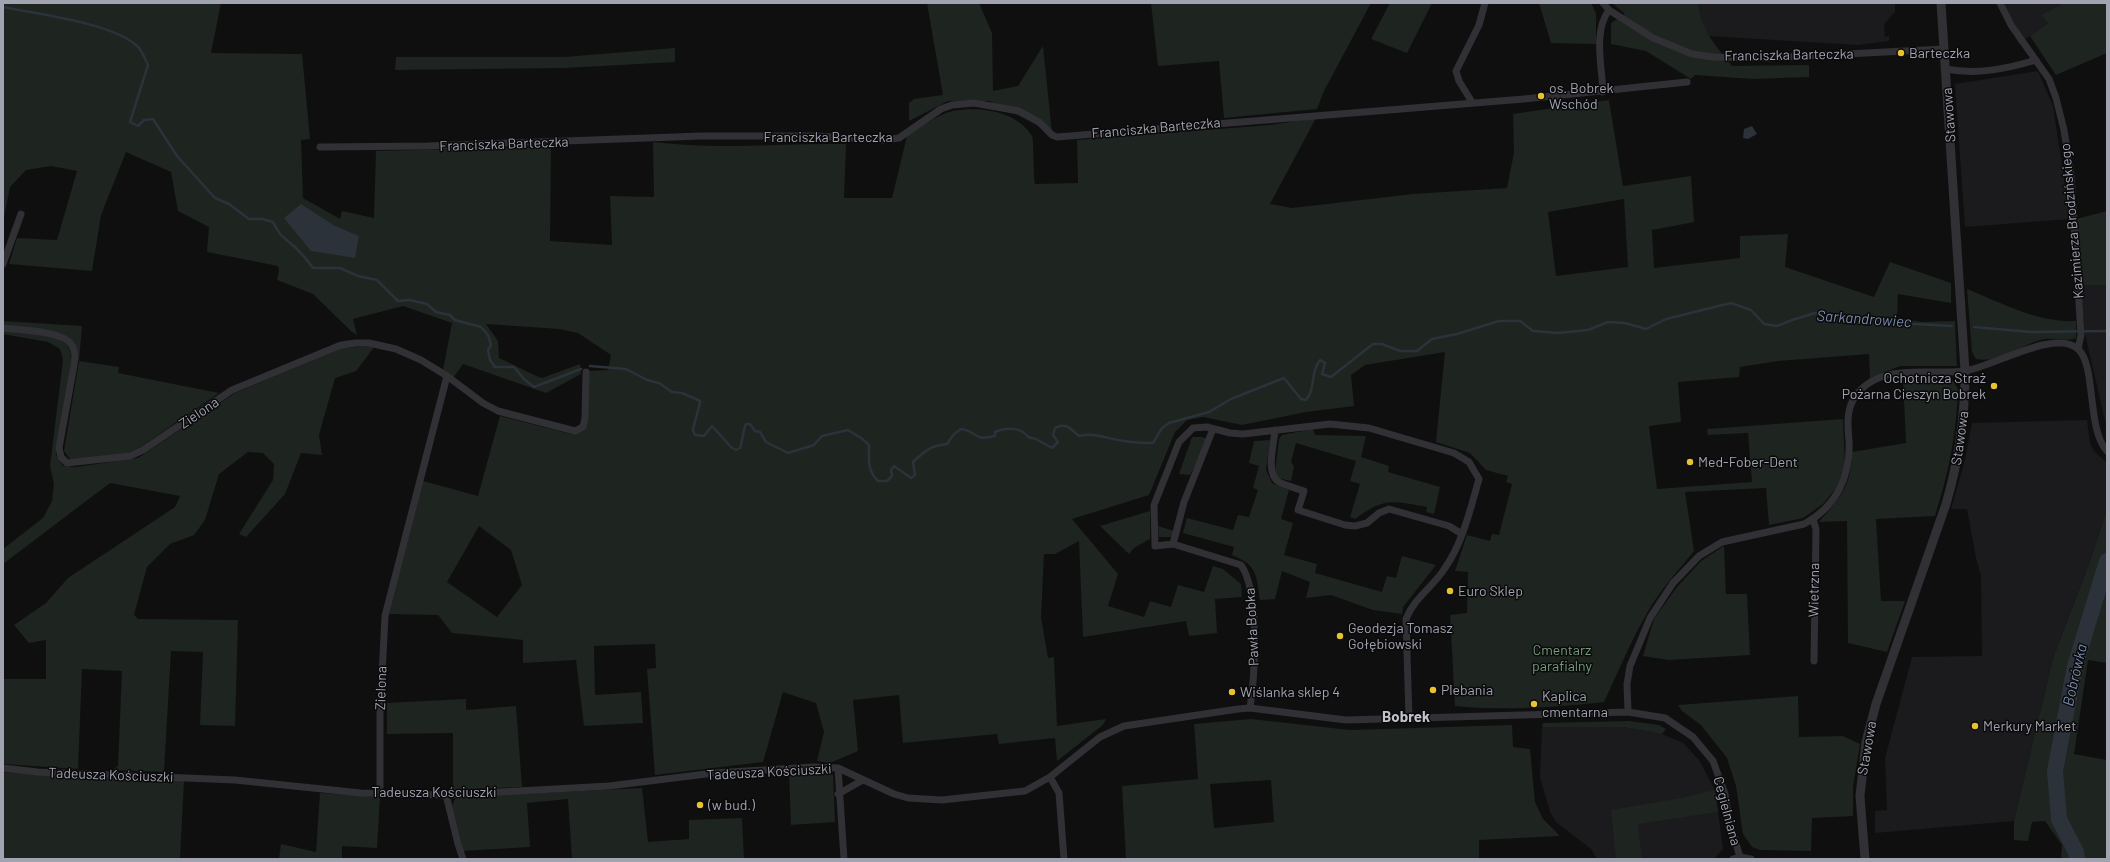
<!DOCTYPE html>
<meta charset="utf-8">
<style>
body{margin:0}
#map{position:relative;width:2110px;height:862px;overflow:hidden;background:#0f0f10;font-family:Barlow,sans-serif}
canvas{display:block}
.frame{position:absolute;inset:0;border:4px solid #a1a3b0;pointer-events:none}
</style>
<div id="map">
<canvas width="2110" height="862"></canvas>
<div class="frame"></div>
</div>
<script>
const context = document.querySelector('canvas').getContext('2d');
context.lineJoin = 'round';
function paint(path, color) { context.fillStyle = color; context.fill(path, 'evenodd'); }
function strokePath(path, color, width, dash) { context.strokeStyle = color; context.lineWidth = width; context.lineCap = dash ? 'butt' : 'round'; context.setLineDash(dash || []); context.stroke(path); }
function drawText(font, color, halo, rows, align = 'center') {
  context.font = font + ' Barlow,sans-serif'; context.lineWidth = 3; context.setLineDash([]); context.textBaseline = 'middle'; context.strokeStyle = halo; context.fillStyle = color; for (const [text, x, y, turn = 0] of rows) {
    context.save(); context.translate(x, y); context.rotate((+turn || 0) * Math.PI / 180); context.textAlign = isNaN(turn) ? turn : align; if (halo) context.strokeText(text, 0, 0); context.fillText(text, 0, 0); context.restore();
  }
}
paint(new Path2D(`
 M1698,3H1895V12L1884,24L1885,37L1889,36V41L1858,45L1708,36L1699,17Z
 M1996,3H2064L2042,15L2048,23L2019,44Z
 M2038,71L2053,106L2070,219L1965,227L1955,84Z
 M2080,285H2107V429L2085,334Z
 M2087,420L2090,443L2094,451L2107,463V510L2089,564L2053,658L2014,821L1875,833V811L1887,810L1885,758L1912,657L1982,656L1981,576L1976,558L1967,509H1951L1964,464L1972,423Z
 M1542,727H1623L1662,734L1683,743L1699,760L1715,790L1723,849L1715,858L1703,859H1597L1591,849L1556,822L1550,812L1540,777Z`), '#1b1b1d');
paint(new Path2D(`
 M3,3H221L211,53L302,54L310,139L301,140L303,198L340,219L342,211L374,218L376,151L551,147L550,241L612,245L610,196L654,197L653,142C717,150 782,143 846,144L844,198H892L907,136C921,127 937,115 953,111C979,106 1017,111 1032,136C1034,139 1033,176 1035,184L1078,183L1077,140L1270,125L1316,118L1270,204L1292,208L1413,194L1507,188L1514,153L1513,114L1609,100L1623,186L1691,176L1694,222L1652,230L1654,268L1740,258V236L1788,234L1785,267L1874,297L1890,262L1951,283V303L1898,294L1897,318L1922,322L1955,321L1957,366H1900L1870,378L1869,354L1778,361L1740,367L1739,377L1678,382L1681,422L1649,426L1657,489L1752,482L1748,433L1708,435L1707,429L1843,419L1845,467L1836,488L1823,504L1803,518L1769,525L1766,488L1685,492L1694,551C1678,571 1660,590 1647,613C1631,641 1618,672 1604,702C1558,707 1501,711 1455,706L1450,615L1467,613L1468,572L1455,571L1467,535L1490,541L1492,534L1499,535L1512,484L1506,482L1508,476L1486,470L1470,453L1436,442L1445,352L1365,365L1351,375L1354,406L1306,412L1242,425L1203,417L1187,420L1175,432L1149,495L1072,519L1118,574L1108,606L1144,617L1150,601L1171,607L1178,585L1204,592L1213,566L1223,569L1241,584L1242,597L1215,599L1217,633L1189,636L1186,621L1083,637L1079,541L1055,554H1044L1041,617L1048,658L1054,657L1057,726L1106,719L1103,725L1057,761L1055,738L999,744L997,734L903,743L899,695L853,700L858,751L830,763L817,761L824,732L816,703L783,692L763,762L655,775L647,669L656,668L655,644L594,646L595,695L641,692L643,723L584,726L576,660L523,663V640L452,633L438,615L389,614L423,481L478,496L500,416L571,434L584,431L587,423L588,371L608,370L611,355L578,333L559,329L486,324L498,341L499,358C514,364 527,373 542,378L580,364L581,374L546,393L463,364L453,378L443,370L452,323L403,306L353,319L357,335L352,332L313,294L277,280L279,271L278,266L207,252L209,227L178,211L171,172L126,152L101,215L92,271L9,264L17,238L57,240L77,171L51,166L26,170L10,187L3,222ZM1624,199L1628,267L1556,276L1548,212ZM479,526L511,550L522,585L497,617L447,582Z
 M927,3H979L992,33L993,91L1018,86L1043,46L1052,133L990,101H948L909,121V103L914,99L943,95Z
 M1151,3H1371L1324,91L1317,109L1224,118L1219,61L1158,66Z
 M1390,3H1432L1407,53L1371,39Z
 M1539,3H1591L1596,13V44L1551,43Z
 M1612,3H1698C1700,29 1716,46 1732,66L1809,65V77L1753,79L1695,75L1691,79L1646,51L1611,44V23L1625,14Z
 M2064,3H2107V53L2056,75L2030,36L2048,23L2041,15Z
 M675,48V62L564,68L395,70L396,57H564Z
 M2107,211V285H2080L2076,219Z
 M1967,289C2002,303 2038,323 2076,321V338C2068,342 2055,338 2045,339C2022,343 2001,364 1976,359L1972,352Z
 M3,321L82,326L79,361L119,367L118,373L219,393L142,446L127,454L85,460L70,459L64,451L79,361L77,360L70,339L3,325Z
 M3,330C17,332 59,334 67,345C72,352 71,359 71,367L56,455L63,466L76,467L138,458L235,393L342,348L375,346L356,371L335,378L319,435L322,455L301,453L285,494L246,537L239,534L273,480L274,464L263,453L248,452L219,474L205,520L194,535L170,544L147,567L134,615L138,619L238,620L235,726L200,725L203,652L171,651L164,772L113,770L118,766L122,671L82,669L78,769L3,764V679H46V640L29,643L14,625L46,603L68,578L175,507L180,496L110,483L3,564V549L43,518L52,501L54,484L50,466L63,360L60,349L48,342L3,334Z
 M1931,377L1953,381L1958,389C1956,437 1949,471 1935,516L1876,519L1881,601H1905L1887,652L1848,643L1847,521L1819,522C1840,498 1852,485 1852,452L1906,443L1903,378Z
 M1313,429L1315,435L1366,436L1361,457L1389,466L1388,472L1440,487L1434,514L1426,512L1427,507C1392,501 1385,497 1355,519L1350,517L1360,484L1350,481L1356,461L1296,443L1291,462L1294,466L1291,481L1278,478L1275,472L1279,439L1282,435Z
 M1192,437H1202L1207,439L1202,452L1190,475L1179,474Z
 M1270,440L1266,470L1272,483L1289,490L1281,519L1293,523L1284,555L1317,564L1315,573L1382,592L1387,576L1396,578L1402,556L1436,565L1403,607L1402,614L1373,610L1331,595L1306,598L1310,582L1282,571L1275,599L1260,600C1256,574 1258,566 1232,555L1234,547L1183,533L1187,518L1233,530L1238,515L1249,517L1258,490L1253,488L1259,466L1249,463L1254,441Z
 M2107,510V663L2088,660L2074,754L2107,760V859H2061L2062,845L2045,821L2032,822L2028,841L2014,840V821L2053,658L2089,564Z
 M1150,511V539L1134,548L1129,554L1100,526Z
 M1158,526L1174,531L1172,537H1159Z
 M1724,546L1726,594H1747L1750,655L1669,660L1643,656L1654,619L1677,587L1701,561Z
 M1798,696L1799,737L1843,736L1860,744L1853,787V816L1812,818L1811,851L1760,850L1752,847L1743,834L1736,786L1727,758L1701,725L1682,711L1678,705Z
 M466,699V710L516,706L522,787L453,790V733L387,734V703Z
 M1251,719L1350,730L1512,725L1513,747L1530,749L1535,802L1543,819L1560,836L1479,840V859H1126L1122,786L1198,779L1194,724ZM1271,780L1274,822L1214,828L1210,784Z
 M1629,721L1659,725L1666,729L1662,734L1623,727H1542L1543,723Z
 M824,770L833,775L835,822L791,825L789,771Z
 M3,772L184,780L180,859H3Z
 M642,788L648,842L689,839V820L742,818L744,859H572L568,799L527,803L530,847L463,851L452,806L456,797Z
 M1715,790L1718,812L1638,824L1642,859H1616L1611,810L1681,798Z
 M320,793L380,797L377,848L342,846V859H279L281,844L316,852Z`), '#1e241f');
paint(new Path2D(`
 M1752,126L1757,134L1748,139L1743,138L1744,129Z
 M301,204L335,226L359,236L355,258L311,251L284,218Z`), '#2b323a');
strokePath(new Path2D(`
 M3,7C37,14 113,23 137,46C142,50 145,59 148,65L130,122L138,126L144,120L153,119L177,156L215,198L229,204L249,219H262L273,222C280,237 285,238 296,248C302,254 308,261 313,268H340L358,276L377,280L398,301L410,300L427,304L436,312L450,315L455,320L481,327L488,335L491,345L488,350L490,360L495,367H514L524,379L534,387L581,369
 M1974,327L2031,332L2107,331
 M590,366L626,369L647,380L659,383L672,392L682,393L700,401C700,406 694,423 693,430L695,435L704,436L712,426L731,447L736,450L740,448C743,440 743,430 746,424H750L755,431L760,432L766,442L788,453L814,445L822,436L848,430L861,438L869,445C869,460 867,470 878,481H887L892,476L891,470L894,466L911,478L915,475L913,462C926,450 930,446 947,444L954,434L961,429C978,431 972,442 995,436V432C1006,427 1021,427 1028,437L1036,439L1052,448L1058,442L1053,435L1055,428C1066,422 1071,429 1079,436C1092,433 1099,436 1113,439C1126,442 1139,443 1153,443L1162,428L1169,423L1209,412L1231,399L1284,378L1301,399L1306,400C1316,389 1310,372 1320,360L1325,363L1322,374L1331,377L1373,344H1382L1400,351H1417L1432,339L1457,334L1499,321H1520L1533,331L1558,333L1588,330L1608,322L1625,323L1646,329L1666,319L1731,303L1751,310L1764,324L1777,326L1792,320L1815,313L1914,324L1952,326`), '#2b323a', 2.5);
strokePath(new Path2D(`
 M2077,859L2076,852L2059,819L2055,771L2075,666L2107,561`), '#2b323a', 16);
strokePath(new Path2D(`
 M1603,3L1609,10L1653,38L1692,54L1713,57L1768,58L1944,49
 M2000,3L2011,25L2049,79L2056,98L2064,130L2071,175L2081,335L2078,349
 M1946,69C1976,75 2006,69 2036,60
 M1603,92C1602,66 1593,31 1609,10
 M1472,102L1459,81L1456,71L1479,25L1485,3
 M320,147L428,146L701,136H817L885,140L899,138L941,109L952,105L974,103L1019,111L1039,122L1052,135L1057,137L1524,99L1687,82
 M3,264L21,214
 M3,328C19,330 62,331 71,344C76,351 75,358 74,365L59,448L61,457L67,463L130,456L143,450L232,390L341,345L356,343H369L396,349L421,360L447,376L483,403L498,411L575,431L583,427L585,418L586,372
 M1275,430C1274,444 1265,474 1279,482C1286,486 1296,488 1304,491L1298,510L1345,525L1355,526L1367,523L1379,513L1389,509L1449,526L1462,534
 M1813,519L1816,529L1814,661
 M1173,544L1184,502L1213,429
 M1250,708C1255,675 1260,592 1241,565L1173,544L1155,546L1154,505L1179,442L1193,428L1207,427L1230,433L1243,434L1330,424L1369,428L1454,453L1469,462L1479,479C1470,510 1463,542 1445,568C1433,587 1414,598 1406,619L1409,718
 M1628,712L1627,684L1630,666L1650,618L1673,583L1699,556L1722,542L1804,524C1836,507 1851,476 1849,441C1848,427 1846,413 1853,400C1877,360 1928,376 1965,371C1993,367 2057,327 2079,350C2096,367 2087,430 2107,451
 M3,768L38,772L235,780L361,793L446,795L609,786L714,773L813,767L838,768L894,794L908,798L942,800L1025,791L1050,777L1100,737L1124,726L1238,709L1250,708L1346,720L1628,712L1665,718L1693,737L1713,761L1725,794L1729,821L1740,857
 M838,768L844,859
 M1050,777L1059,793L1064,859
 M380,792V714L385,616L447,376
 M838,794L863,780
 M446,795L458,844L463,859
 M1733,859L1740,857L1751,859`), '#303035', 7);
strokePath(new Path2D(`
 M1865,859L1860,796L1866,742L1876,704L1946,504C1959,460 1965,417 1965,371L1941,3`), '#303035', 9);
for (const [x, y, r, color] of [
 [1901,53,4,"#e7c331"],
 [1541,96,4,"#e7c331"],
 [1994,386,4,"#e7c331"],
 [1690,462,4,"#e7c331"],
 [1450,591,4,"#e7c331"],
 [1340,636,4,"#e7c331"],
 [1433,690,4,"#e7c331"],
 [1232,692,4,"#e7c331"],
 [1534,704,4,"#e7c331"],
 [1975,726,4,"#e7c331"],
 [700,805,4,"#e7c331"]
]) { const dot = new Path2D(); dot.arc(x, y, r, 0, 2 * Math.PI); context.fillStyle = color; context.fill(dot); strokePath(dot, '#0a0a0b', 1.5); }
drawText('14px', '#a1a3b0', '#0a0a0b', [
 ["Barteczka",1909,53],
 ["os. Bobrek",1549,88],
 ["Wschód",1549,104],
 ["Ochotnicza Straż",1986,378,"right"],
 ["Pożarna Cieszyn Bobrek",1986,394,"right"],
 ["Med-Fober-Dent",1698,462],
 ["Euro Sklep",1458,591],
 ["Geodezja Tomasz",1348,628],
 ["Gołębiowski",1348,644],
 ["Plebania",1441,690],
 ["Wiślanka sklep 4",1240,692],
 ["Kaplica",1542,696],
 ["cmentarna",1542,712],
 ["Merkury Market",1983,726],
 ["(w bud.)",708,805]
], 'left');
drawText('14px', '#a1a3b0', '#0a0a0b', [
 ["Franciszka Barteczka",1789,55,-1],
 ["Stawowa",1949,115,-94],
 ["Franciszka Barteczka",1156,128,-5],
 ["Franciszka Barteczka",828,137],
 ["Franciszka Barteczka",504,144,-2],
 ["Kazimierza Brodzińskiego",2072,221,-95],
 ["Zielona",199,413,-34],
 ["Stawowa",1960,438,-82],
 ["Wietrzna",1814,590,-89],
 ["Pawła Bobka",1252,627,-93],
 ["Zielona",381,688,-88],
 ["Stawowa",1867,748,-80],
 ["Tadeusza Kościuszki",769,772,-3],
 ["Tadeusza Kościuszki",111,775,2],
 ["Tadeusza Kościuszki",434,792],
 ["Cegielniana",1727,811,75]
]);
drawText('14px', '#789b7f', '#0a0a0b', [
 ["Cmentarz",1562,650],
 ["parafialny",1562,666]
]);
drawText('italic 15px', '#798cab', '#0a0a0b', [
 ["Sarkandrowiec",1864,319,4],
 ["Bobrówka",2075,675,-77]
]);
drawText('bold 15px', '#c1c3cd', '#0a0a0b', [
 ["Bobrek",1406,717]
]);
</script>
